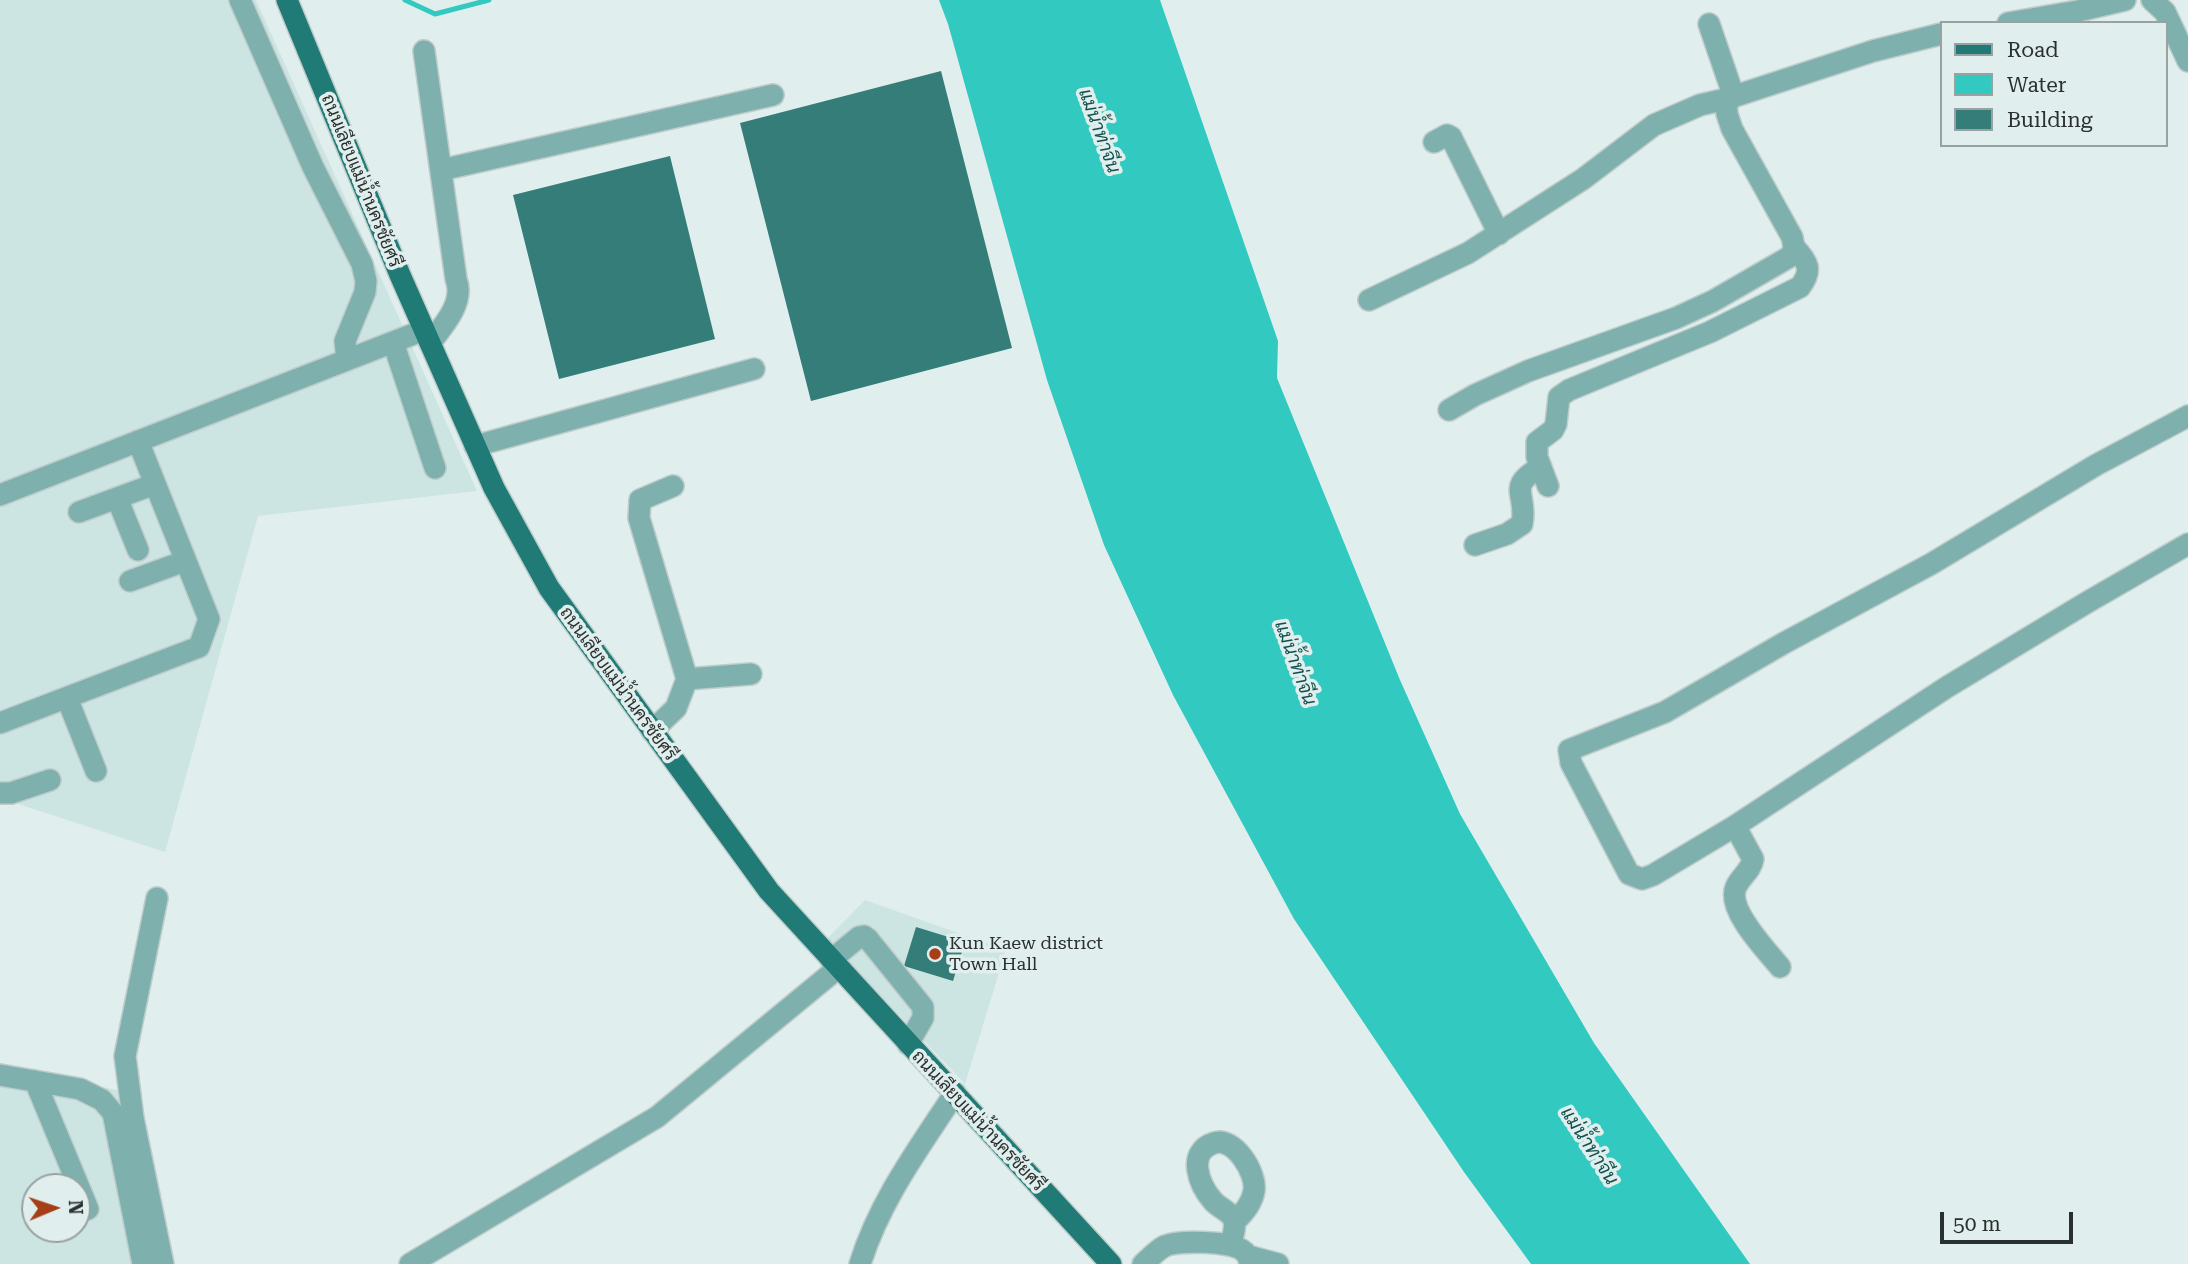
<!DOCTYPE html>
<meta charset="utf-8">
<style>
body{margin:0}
#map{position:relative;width:2188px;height:1264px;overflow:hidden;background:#e0efed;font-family:"Roboto Serif",serif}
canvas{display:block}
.legend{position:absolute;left:1940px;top:21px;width:228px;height:126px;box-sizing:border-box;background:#e0efed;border:2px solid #97a2a1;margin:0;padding:9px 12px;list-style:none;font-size:21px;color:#2a2f2f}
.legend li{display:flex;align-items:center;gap:14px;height:35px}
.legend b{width:35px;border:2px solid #97a2a1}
.north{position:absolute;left:21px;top:1173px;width:70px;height:70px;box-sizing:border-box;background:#e0efed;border:2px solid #97a2a1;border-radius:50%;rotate:88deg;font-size:19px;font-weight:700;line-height:28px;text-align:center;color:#2a2f2f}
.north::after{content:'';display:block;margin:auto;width:24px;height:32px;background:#a63f18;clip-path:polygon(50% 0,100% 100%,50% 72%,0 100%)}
.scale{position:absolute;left:1940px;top:1212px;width:133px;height:32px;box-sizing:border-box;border:4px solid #2a2f2f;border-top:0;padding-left:9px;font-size:21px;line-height:24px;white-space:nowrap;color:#2a2f2f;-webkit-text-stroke:5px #e0efed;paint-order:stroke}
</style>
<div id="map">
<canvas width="2188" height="1264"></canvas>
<ul class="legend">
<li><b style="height:9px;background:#207b76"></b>Road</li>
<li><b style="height:19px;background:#32c9c0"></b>Water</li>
<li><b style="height:19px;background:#347d79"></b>Building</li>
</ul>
<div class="north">N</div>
<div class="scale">50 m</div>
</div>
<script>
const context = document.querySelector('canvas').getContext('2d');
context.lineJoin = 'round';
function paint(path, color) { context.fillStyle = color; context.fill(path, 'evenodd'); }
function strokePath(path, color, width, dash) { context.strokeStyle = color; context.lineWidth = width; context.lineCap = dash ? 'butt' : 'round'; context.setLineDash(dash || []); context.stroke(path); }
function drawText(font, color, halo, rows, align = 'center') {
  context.font = font + ' "Roboto Serif",Sarabun,serif'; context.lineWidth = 7; context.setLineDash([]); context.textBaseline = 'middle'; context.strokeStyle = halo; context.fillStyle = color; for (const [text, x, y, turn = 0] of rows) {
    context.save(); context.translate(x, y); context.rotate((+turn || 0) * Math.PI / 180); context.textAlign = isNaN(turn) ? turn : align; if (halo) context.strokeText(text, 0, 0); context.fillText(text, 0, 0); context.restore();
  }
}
paint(new Path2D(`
 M0,0H256L477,491L258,516L165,852L0,798Z
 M865,900L1006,950L965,1084L827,939Z
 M0,1065L121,1091L152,1264H0ZM35,1187H77V1229H35Z`), '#cde5e2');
paint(new Path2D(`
 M939,0H1160L1278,341L1277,378L1400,680L1460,814L1594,1043L1750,1264H1531L1464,1172L1294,919L1173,695L1104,545L1047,380L948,24Z`), '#32c9c0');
strokePath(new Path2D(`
 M405,0L435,14L489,0`), '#32c9c0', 5);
paint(new Path2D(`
 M941,71L1012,348L811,401L740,123Z
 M670,156L715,339L559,379L513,195Z
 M916,927L965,942L953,981L904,966Z`), '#347d79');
const minor = new Path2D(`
 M240,0L313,167L362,264L366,281L365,292L345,341L347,360
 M2152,0L2165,12L2188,61
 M2008,23L2078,11L2125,0
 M1709,24L1734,97
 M424,51L456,279C465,302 444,325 430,343
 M1434,142L1447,135L1451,137L1499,234
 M441,170L773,95
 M1369,300L1468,253L1583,179L1654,125L1700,105L1726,99
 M393,342L435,468
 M1449,410L1475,395L1528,371L1676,318L1713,301L1791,256L1794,247L1792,237L1732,129L1727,114L1726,99L1873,51L1941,34
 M2188,416L2096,465L1931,564L1784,643L1665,712L1569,750L1571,763L1629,874L1642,879L1653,875L1735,826L1947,687L2086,603L2188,544
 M475,446L754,369
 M673,486L640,500L639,518L687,679L751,674
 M1548,486L1537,457V442L1553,430L1556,424L1559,397L1569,390L1710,332L1800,287C1813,270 1808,262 1794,247
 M0,495L424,330
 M117,498L138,550
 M79,512L155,484
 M1475,545L1507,534L1522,524C1528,493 1505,487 1541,467
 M130,581L185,561
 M67,698L96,771
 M0,723L199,647L209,619L138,441
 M652,731L676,708L687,679
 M0,793H11L50,780
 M1735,826L1753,859C1751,871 1741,876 1736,887C1726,909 1766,950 1780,967
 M157,898L125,1056L133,1118L163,1264
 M831,960L859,937L864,936L868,939L923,1007V1018L908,1044
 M0,1075L80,1089L102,1100L113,1113L143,1264
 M35,1081L88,1209
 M1231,1245C1232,1237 1237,1226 1233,1218C1229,1211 1218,1207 1213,1201C1199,1185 1186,1152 1214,1143C1234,1136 1257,1173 1254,1191C1252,1203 1243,1214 1234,1222
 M1248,1256L1278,1264
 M410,1264L657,1117L838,968
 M860,1264C880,1200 919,1148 955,1093
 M1143,1264C1149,1259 1157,1250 1165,1246C1178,1240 1230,1241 1242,1250C1247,1253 1249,1258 1250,1264`);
const major = new Path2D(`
 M287,0L400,275L494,488L549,588L769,891L1111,1264`);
strokePath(minor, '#bfcccb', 24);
strokePath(major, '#bfcccb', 24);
strokePath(minor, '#7eb1ad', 21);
strokePath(major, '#207b76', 21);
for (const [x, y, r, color] of [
 [935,954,7,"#a63f18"]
]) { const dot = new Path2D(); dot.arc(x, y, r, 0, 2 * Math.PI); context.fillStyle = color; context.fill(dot); strokePath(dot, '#e0efed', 2.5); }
drawText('18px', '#2a2f2f', '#e0efed', [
 ["ถนนเลียบแม่น้ำนครชัยศรี",361,181,68],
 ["ถนนเลียบแม่น้ำนครชัยศรี",618,684,54],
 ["ถนนเลียบแม่น้ำนครชัยศรี",978,1121,47]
]);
drawText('18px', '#2a2f2f', '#e0efed', [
 ["Kun Kaew district",949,944],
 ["Town Hall",949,965]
], 'left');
drawText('italic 19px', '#14514e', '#e0efed', [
 ["แม่น้ำท่าจีน",1099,131,70],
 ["แม่น้ำท่าจีน",1295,663,70],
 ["แม่น้ำท่าจีน",1589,1146,57]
]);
</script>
